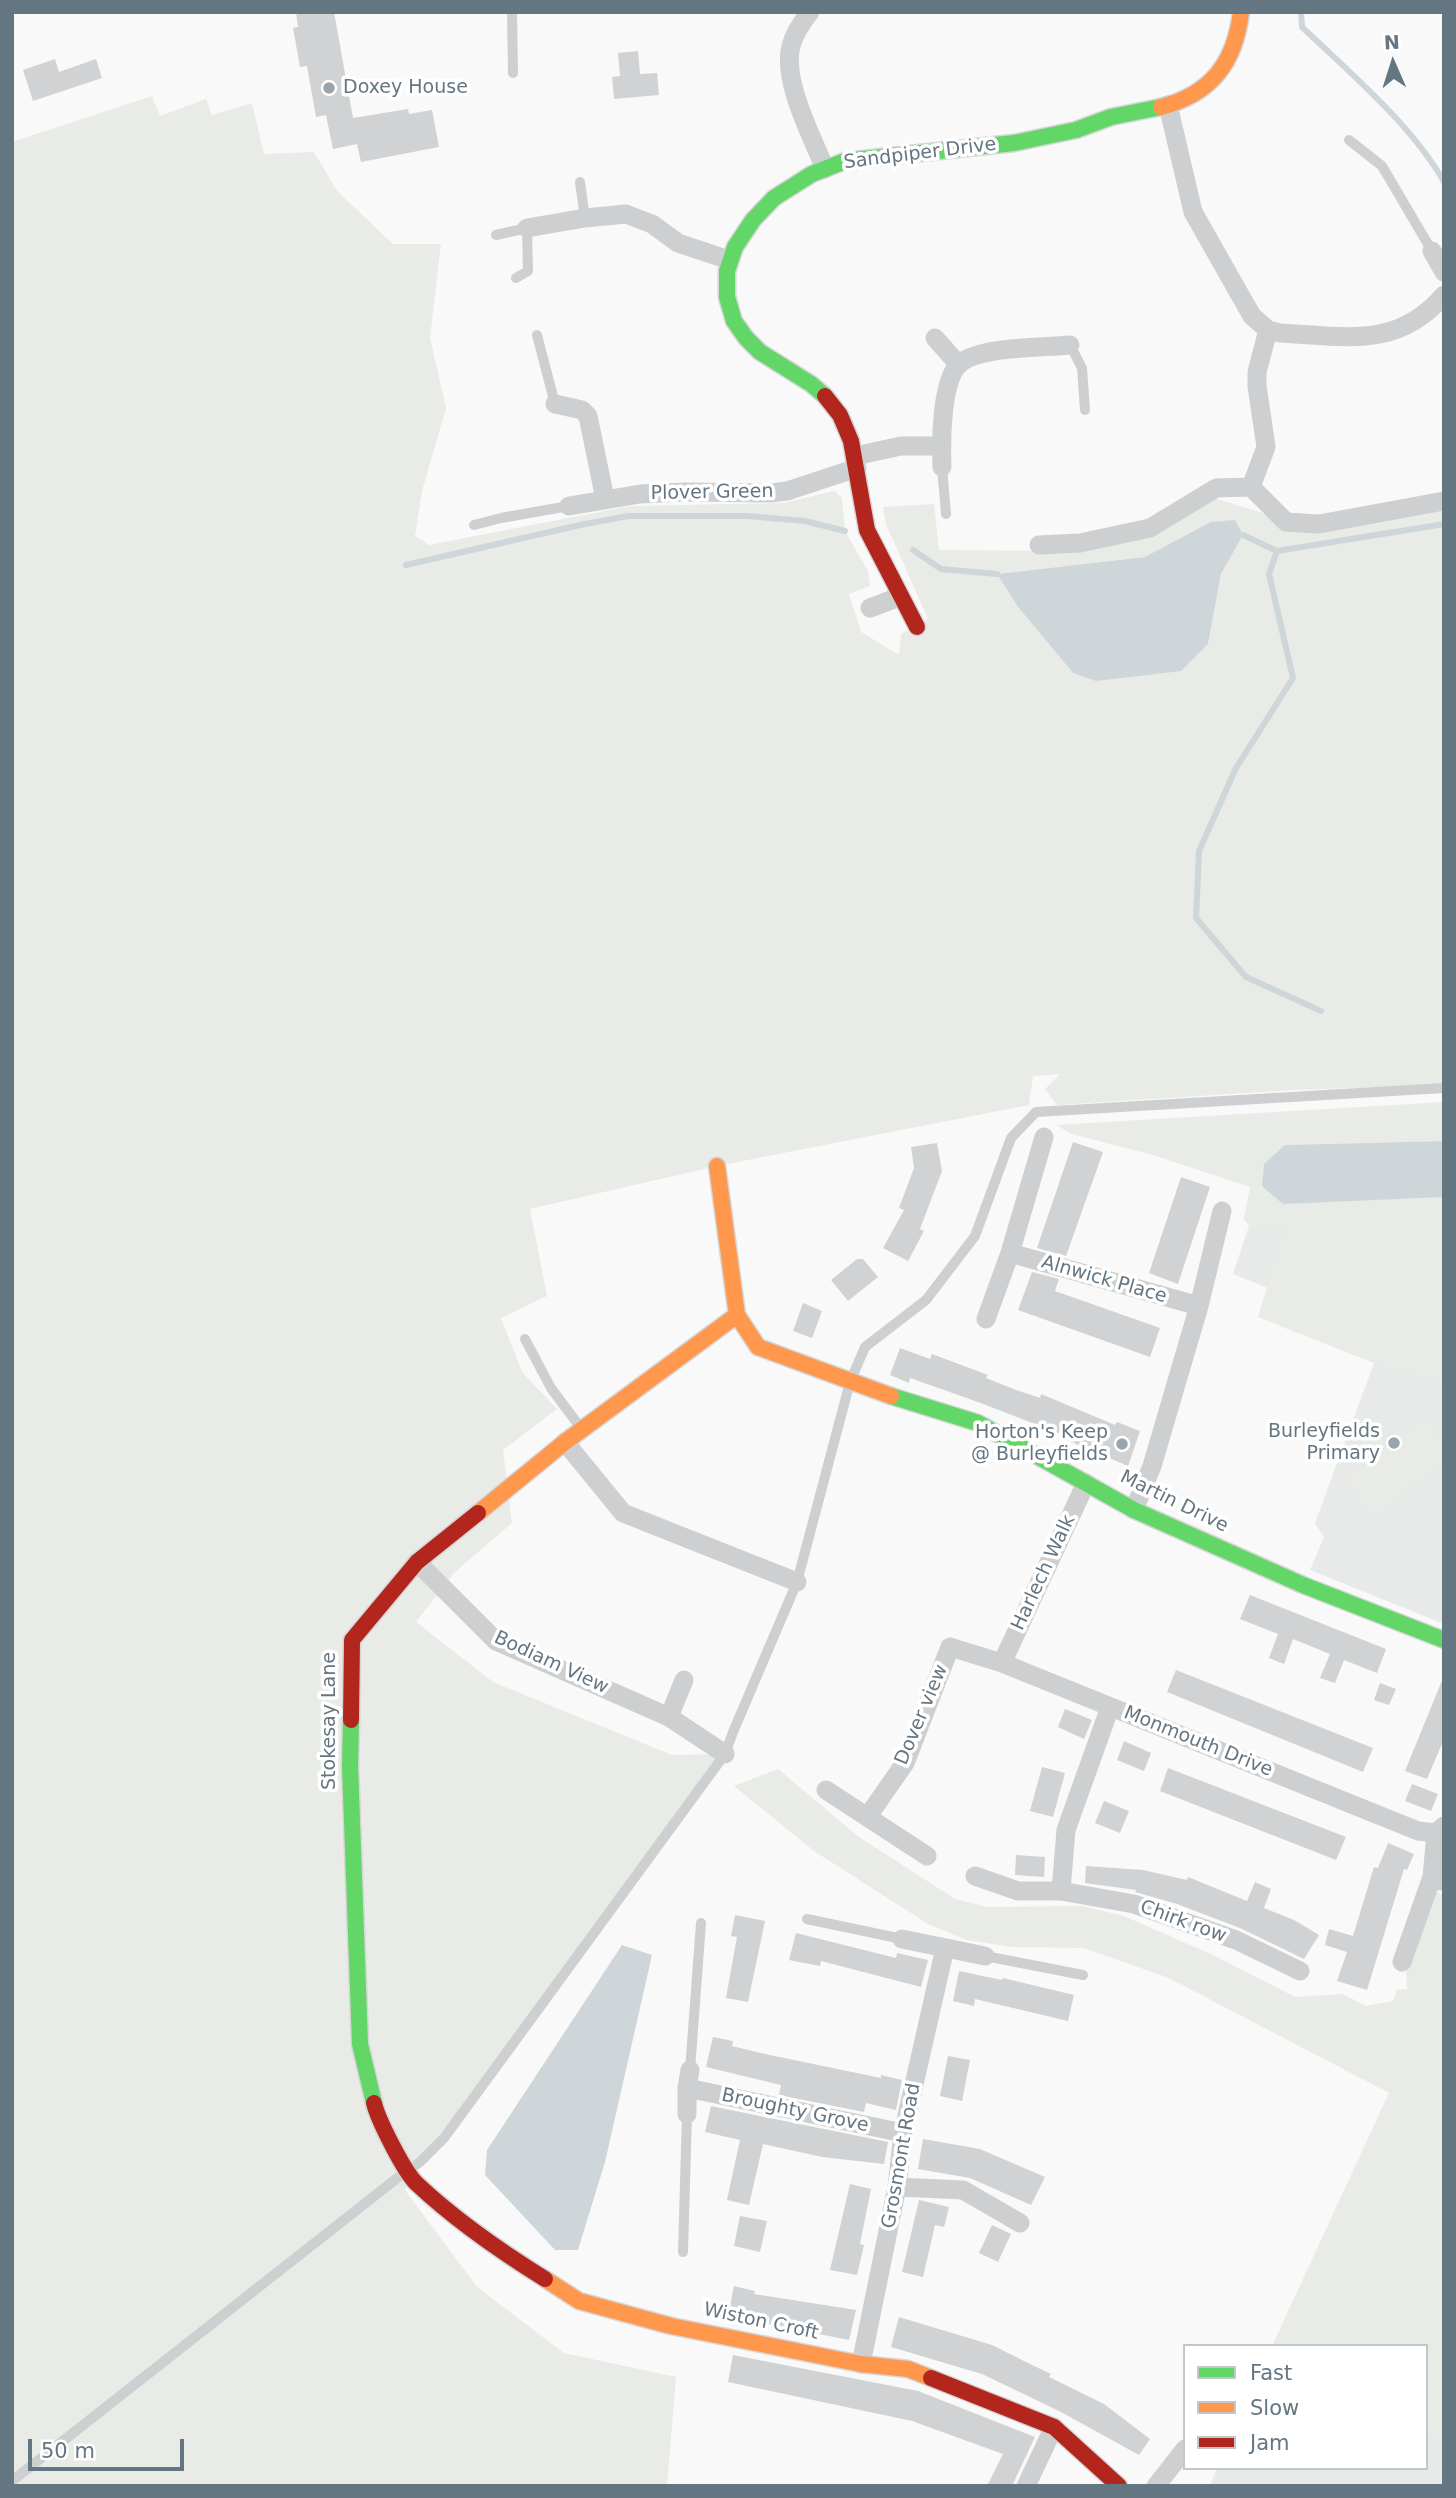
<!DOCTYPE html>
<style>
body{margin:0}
#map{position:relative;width:1456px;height:2498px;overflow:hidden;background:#f9f9f9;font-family:"DejaVu Sans",sans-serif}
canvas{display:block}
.frame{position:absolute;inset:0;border:14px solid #657683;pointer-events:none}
.legend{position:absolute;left:1183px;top:2344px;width:245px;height:126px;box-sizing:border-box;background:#fff;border:2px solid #c1c8cd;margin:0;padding:9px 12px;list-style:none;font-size:21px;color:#657683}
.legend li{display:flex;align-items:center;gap:14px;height:35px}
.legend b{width:35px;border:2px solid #c1c8cd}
.north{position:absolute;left:1358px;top:28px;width:70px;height:70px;-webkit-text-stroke:5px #fff;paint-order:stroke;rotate:357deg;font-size:19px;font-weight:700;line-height:28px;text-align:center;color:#657683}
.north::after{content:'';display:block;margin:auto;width:24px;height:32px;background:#657683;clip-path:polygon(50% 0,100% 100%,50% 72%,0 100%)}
.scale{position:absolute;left:28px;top:2439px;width:156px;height:32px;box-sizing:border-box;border:4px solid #657683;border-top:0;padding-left:9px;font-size:21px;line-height:24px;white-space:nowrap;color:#657683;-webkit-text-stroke:5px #fff;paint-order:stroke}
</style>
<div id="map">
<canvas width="1456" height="2498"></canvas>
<div class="frame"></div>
<ul class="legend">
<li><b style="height:9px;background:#63d668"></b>Fast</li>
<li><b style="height:9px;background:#ff974d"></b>Slow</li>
<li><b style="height:9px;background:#b3261e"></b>Jam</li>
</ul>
<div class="north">N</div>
<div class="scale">50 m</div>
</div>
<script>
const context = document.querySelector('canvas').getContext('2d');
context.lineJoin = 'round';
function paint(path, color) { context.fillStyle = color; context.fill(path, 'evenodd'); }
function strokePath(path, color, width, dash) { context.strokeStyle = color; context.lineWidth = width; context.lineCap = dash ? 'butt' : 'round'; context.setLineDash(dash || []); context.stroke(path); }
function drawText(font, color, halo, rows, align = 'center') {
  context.font = font + ' "DejaVu Sans",sans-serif'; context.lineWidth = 7; context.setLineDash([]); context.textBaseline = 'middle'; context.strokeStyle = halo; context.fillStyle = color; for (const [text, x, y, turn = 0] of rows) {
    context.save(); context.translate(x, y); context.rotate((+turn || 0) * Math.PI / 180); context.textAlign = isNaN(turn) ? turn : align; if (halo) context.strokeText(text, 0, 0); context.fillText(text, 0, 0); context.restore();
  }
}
paint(new Path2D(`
 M1444,1222V1624L1310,1570L1324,1537L1315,1523L1374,1363L1258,1317L1268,1288L1233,1274L1249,1226Z
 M1426,2429L1444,2440V2486H1210L1217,2468H1426Z`), '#e8e9e9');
paint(new Path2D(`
 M152,96L160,116L206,99L212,115L252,103L264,154L314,152L337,191L393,244H441L430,338L446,408L422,491L415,536L429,545L630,506L784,503L834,491L842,498L845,531L868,571L870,586L849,594L861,632L899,655L901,634L928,619L886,524L883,507L934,504L939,550L1049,551L1214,498L1321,531L1444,508V1085L1293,1090L1057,1105L1045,1089L1060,1074L1033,1076L1029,1105L717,1166L530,1209L547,1296L501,1318L522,1372L557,1409L503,1450L512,1523L454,1573L416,1622L493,1682L672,1755L725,1754L420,2162L405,2190L477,2287L564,2353L676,2377L667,2486H12V142ZM1243,535L1221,574L1208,644L1073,673L1018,607L997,574L1145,557Z
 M1444,1102V1141L1285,1145L1284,1203L1444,1197V1383L1374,1363L1258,1317L1286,1226H1249L1244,1219L1250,1187L1153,1155L1072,1134L1056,1125Z
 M1425,1419L1444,1443V1461L1373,1516L1346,1481Z
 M778,1769L859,1837L955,1899L987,1907L1082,1906L1124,1916L1213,1955L1295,1997L1343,1994L1366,2006L1393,2001L1397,1990L1407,1989L1406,1967L1431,1889L1444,1895V2440L1426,2429V2346H1272L1389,2093L1169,1978L1084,1948L1013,1947L967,1940L928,1924L814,1851L734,1786Z`), '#e8ebe6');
paint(new Path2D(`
 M1235,520L1243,535L1221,574L1208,644L1181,671L1096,681L1073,673L1018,607L997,574L1145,557L1211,522Z
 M1444,1141V1197L1283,1204L1262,1186L1264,1164L1285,1145Z
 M622,1945L652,1955L605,2162L578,2250H555L485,2175L487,2150Z`), '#ced6d9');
strokePath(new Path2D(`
 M1301,12L1302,27C1348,71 1413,126 1444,182
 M1243,535L1277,551L1444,524
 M913,550L941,569L997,574
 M1277,551L1269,574L1293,678L1236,768L1199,851L1196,918L1246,977L1321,1011
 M406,565L580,525L628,516H747L805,521L845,531`), '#ced6d9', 6);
paint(new Path2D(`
 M296,12H334L353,118L408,109L409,114L432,110L439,147L361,162L357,144L333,149L326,115L316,117L307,66L300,67L293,28L298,27Z
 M638,51L640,74L657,73L659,95L614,99L612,77L620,76L618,53Z
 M55,59L59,72L96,59L102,78L33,101L23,70Z
 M1073,1142L1103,1152L1066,1256L1037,1248Z
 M937,1143L942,1171L920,1229L924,1231L908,1261L883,1248L904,1210L899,1208L914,1168L911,1147Z
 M1181,1177L1210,1187L1178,1284L1149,1273Z
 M857,1259H863L878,1277L848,1301L831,1280Z
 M1032,1272L1059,1279L1055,1291L1160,1328L1150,1357L1018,1310Z
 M803,1303L822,1311L812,1338L793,1331Z
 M900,1348L930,1359L932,1354L988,1375L986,1378L1016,1390L1040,1398L1041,1394L1115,1425L1117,1422L1140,1431L1128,1466L1065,1439L1066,1436L978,1402L910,1378L909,1383L890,1375Z
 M1250,1595L1386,1649L1377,1673L1344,1660L1335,1683L1320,1678L1330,1654L1293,1639L1284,1664L1269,1658L1278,1634L1240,1619Z
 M1176,1670L1373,1748L1363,1772L1167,1692Z
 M1443,1678L1444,1739L1427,1779L1405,1771Z
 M1380,1683L1396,1689L1389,1705L1374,1700Z
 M1065,1709L1092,1720L1084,1739L1058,1727Z
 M1124,1741L1151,1753L1144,1771L1117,1760Z
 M1042,1767L1065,1773L1053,1817L1030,1811Z
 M1168,1768L1346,1837L1336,1860L1160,1791Z
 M1412,1784L1438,1794L1431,1811L1405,1801Z
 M1104,1801L1129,1811L1120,1833L1095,1823Z
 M1388,1843L1414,1854L1407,1870L1404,1869L1367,1990L1337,1981L1347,1952L1325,1945L1329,1929L1353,1936L1374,1867L1378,1868Z
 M1016,1855L1045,1857L1044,1877L1015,1875Z
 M1086,1866L1143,1870L1187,1880L1188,1877L1247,1901L1255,1882L1271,1889L1264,1908L1294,1920L1319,1935L1304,1959L1240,1928L1177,1904L1135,1892L1136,1890L1085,1883Z
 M735,1915L765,1921L748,2002L726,1998L737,1937L731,1936Z
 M796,1933L896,1958L897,1953L928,1960L921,1987L821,1961L820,1966L789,1960Z
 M959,1971L1002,1980L1003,1978L1074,1995L1068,2021L975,1999L974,2006L953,2001Z
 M713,2037L733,2041L732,2046L765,2054L881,2078V2075L902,2080L896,2110L866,2103L864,2112L779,2095L781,2085L706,2067Z
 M948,2056L970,2060L962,2101L940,2096Z
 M711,2106L888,2142L884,2164L822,2157L763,2144L749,2205L727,2200L740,2140L705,2132Z
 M923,2139L980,2149L1045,2177L1031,2205L970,2178L918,2169Z
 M850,2184L871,2189L860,2244L864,2245L857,2275L830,2270Z
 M919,2200L949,2207L944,2227L935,2225L923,2277L902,2272Z
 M740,2216L767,2221L760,2252L734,2246Z
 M992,2225L1011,2234L998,2262L979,2253Z
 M734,2286L755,2291L754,2294L856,2310L849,2340L728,2316Z
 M899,2317L992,2345L1034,2366L1051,2374L1049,2377L1104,2404L1150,2439L1139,2455L1061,2412L982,2374L891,2347Z
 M733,2355L918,2391L1035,2437L1012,2486H987L1003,2454L912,2421L728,2382Z`), '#d0d2d3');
const fast = new Path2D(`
 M825,396L811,384L760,352L746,338L734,321L727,297V271L735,247L753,220L774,198L812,174L845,161L1014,143L1076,130L1111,117L1161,107
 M891,1396L978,1423L1134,1510L1303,1585L1444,1640
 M351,1720L350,1766L360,2044L374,2103`);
const slow = new Path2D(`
 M1161,107C1211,94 1235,63 1241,12
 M717,1166L737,1315L758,1347L891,1396
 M478,1513L565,1442L737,1315
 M545,2279L579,2301L671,2326L861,2364L908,2369L931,2378`);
const jam = new Path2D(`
 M825,396L840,415L851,441L867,530L917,627
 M351,1720L352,1640L417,1562L478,1513
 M374,2103C378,2120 404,2171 416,2183C455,2220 500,2251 545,2279
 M931,2378L1054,2427L1119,2486`);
strokePath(fast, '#d5d6d7', 19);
strokePath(slow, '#d5d6d7', 19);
strokePath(jam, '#d5d6d7', 19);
strokePath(new Path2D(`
 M512,12L513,73
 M1349,140L1382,166L1432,251
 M580,182L585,218
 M496,235L527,228L528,271L516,278
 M537,335L555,404
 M1070,345L1082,368L1085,410
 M942,467L946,514
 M474,525L501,518L569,506
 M525,1339L551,1388L580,1427
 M807,1919L902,1939
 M985,1956L1083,1975
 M690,2070L701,1923
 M683,2252L687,2114
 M12,2481L396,2179L420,2162L444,2138L725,1754L733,1732L797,1582L850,1382L865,1347L926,1300L975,1236L1011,1138L1036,1112L1444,1088`), '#cecfd0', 10);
strokePath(new Path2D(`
 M810,12C802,22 794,34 791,46C782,81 812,136 825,169
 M1168,105L1193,212L1252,316L1268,330L1257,372V386L1266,447L1251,487
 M527,228L585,218L626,214L652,224L678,243L729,260
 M1432,251L1444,272
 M1268,330L1280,333C1344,336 1397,350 1444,295
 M935,338L959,365
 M555,404L582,410L588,416L605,499
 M855,456L901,446H942
 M942,467C941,442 941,384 958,365C977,346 1043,348 1070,345
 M569,506L640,494L686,492L771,493L787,491L857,468
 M1039,545L1080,543L1150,528L1216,488L1251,487L1286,522L1319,524L1444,501
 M870,608L899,597
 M1010,1253L1199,1306
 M986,1319L1010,1253L1044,1137
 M565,1442L623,1513L797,1582
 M1134,1510L1152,1466L1199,1306L1222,1211
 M417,1562L496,1641L669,1717L725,1754
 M1002,1663L1086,1483
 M669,1717L684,1680
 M826,1790L927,1856
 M868,1816L905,1763L950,1647L1002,1663L1418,1831L1436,1833L1444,1826
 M1436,1833L1432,1877L1441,1881
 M975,1876L1018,1891H1061L1134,1904L1236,1940L1300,1971
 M1061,1891L1066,1830L1110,1707
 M902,1939L985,1956
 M1402,1962L1432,1877
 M687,2088L903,2133
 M687,2114V2088L690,2070
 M897,2187L963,2190L1020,2223
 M861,2364L897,2187L903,2133L945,1948
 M1026,2486L1054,2427
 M1156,2486L1185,2449`), '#cecfd0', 19);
strokePath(fast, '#63d668', 16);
strokePath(slow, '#ff974d', 16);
strokePath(jam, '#b3261e', 16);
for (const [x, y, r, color] of [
 [329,88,7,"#99a4ac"],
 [1394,1443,7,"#99a4ac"],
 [1122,1444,7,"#99a4ac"]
]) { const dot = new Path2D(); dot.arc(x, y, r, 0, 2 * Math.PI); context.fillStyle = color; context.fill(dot); strokePath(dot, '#fff', 2.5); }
drawText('19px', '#657683', '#fff', [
 ["Doxey House",343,88,"left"],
 ["Burleyfields",1380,1432],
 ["Primary",1380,1454],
 ["Horton's Keep",1108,1433],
 ["@ Burleyfields",1108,1455]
], 'right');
drawText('19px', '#657683', '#fff', [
 ["Sandpiper Drive",920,154,-7],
 ["Plover Green",712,493,-1],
 ["Alnwick Place",1104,1280,16],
 ["Martin Drive",1174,1502,26],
 ["Harlech Walk",1044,1573,-65],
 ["Bodiam View",551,1663,25],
 ["Dover view",922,1715,-67],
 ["Stokesay Lane",330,1721,-90],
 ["Monmouth Drive",1198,1742,22],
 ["Chirk row",1183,1922,20],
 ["Broughty Grove",795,2111,12],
 ["Grosmont Road",902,2156,-80],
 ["Wiston Croft",761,2322,12]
]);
</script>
